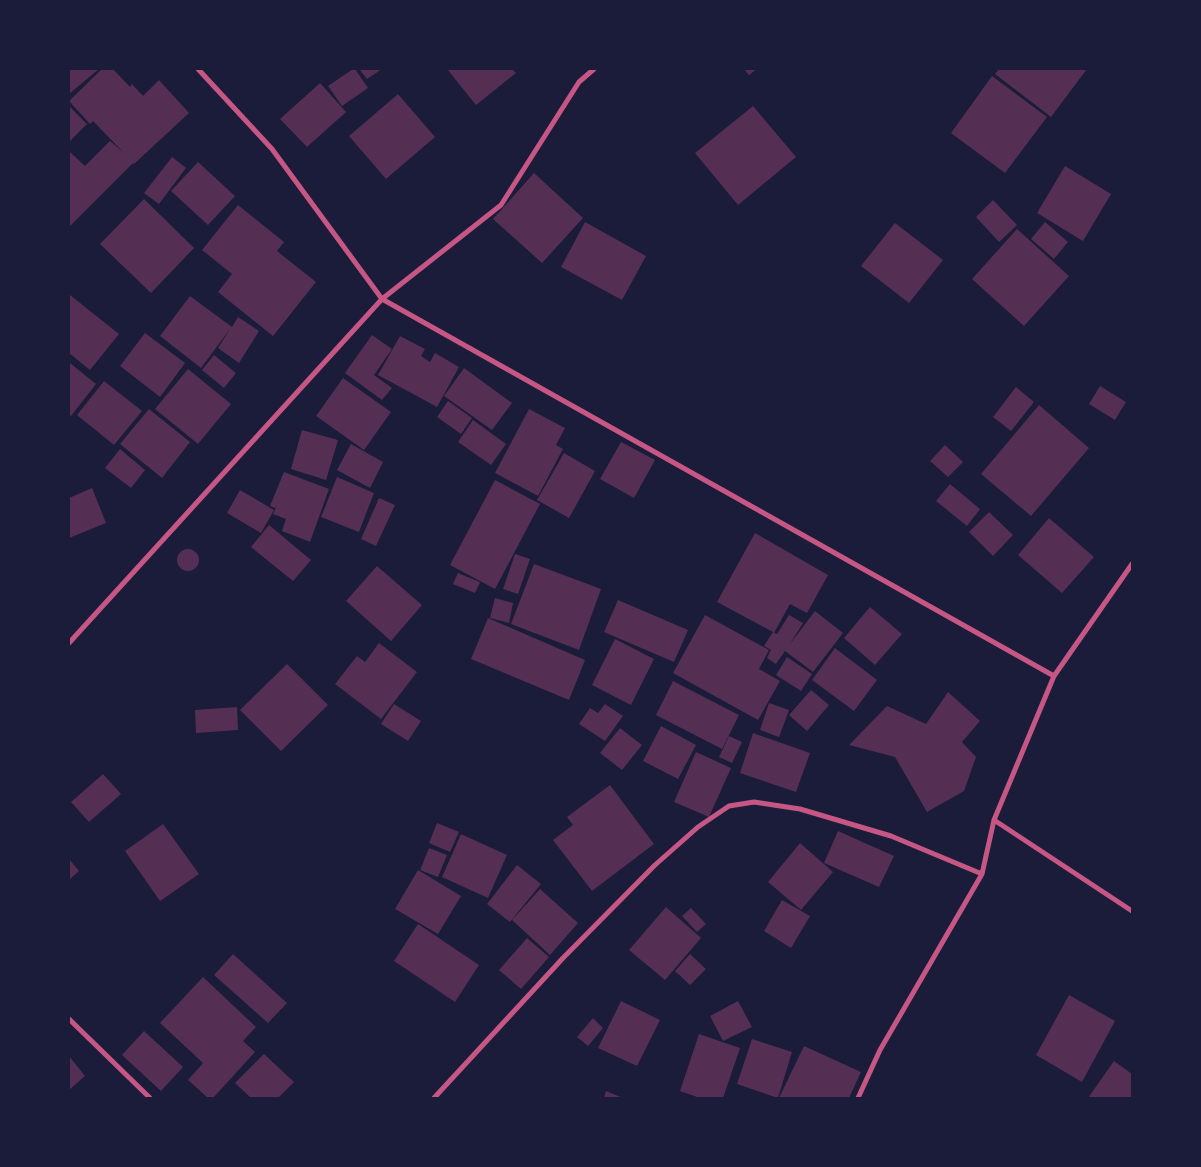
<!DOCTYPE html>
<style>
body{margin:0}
#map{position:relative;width:1201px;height:1167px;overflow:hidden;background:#1b1b3a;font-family:Merriweather,serif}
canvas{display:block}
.frame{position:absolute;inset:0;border:70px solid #1b1b3a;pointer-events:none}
</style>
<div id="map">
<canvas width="1201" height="1167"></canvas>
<div class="frame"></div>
</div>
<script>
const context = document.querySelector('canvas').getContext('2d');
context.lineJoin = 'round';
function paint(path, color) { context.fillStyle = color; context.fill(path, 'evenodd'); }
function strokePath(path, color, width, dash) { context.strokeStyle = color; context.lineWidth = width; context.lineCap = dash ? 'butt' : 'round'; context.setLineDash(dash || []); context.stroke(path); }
paint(new Path2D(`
 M69,69H99L69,94Z
 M102,69H113L130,87L132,84L143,96L159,80L189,113L134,164L133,163L69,227V151L85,166L110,141L123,152L93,121L90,124L69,101Z
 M353,69H355L368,88L342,106L328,86Z
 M359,69H382L367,79Z
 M447,69H512L516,73L476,105Z
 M744,69H757L749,75Z
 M999,69H1087L1051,117L995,74Z
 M992,76L1047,117L1005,173L951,133Z
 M320,83L346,112L307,147L280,119Z
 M398,94L435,137L386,179L349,136Z
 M69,106L87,124L69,142Z
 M753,106L796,157L738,205L695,153Z
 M172,157L186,168L159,204L144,193Z
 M198,162L235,196L208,225L171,191Z
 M1065,166L1111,194L1083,241L1037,213Z
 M534,173L583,218L542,263L493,219Z
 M144,199L194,248L151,293L100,244Z
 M993,200L1017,225L999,242L976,217Z
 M238,205L284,242L277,251L316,282L273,336L218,292L232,274L202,250Z
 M585,222L646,256L622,300L561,267Z
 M1045,222L1068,242L1054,259L1031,239Z
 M895,223L943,260L909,303L861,266Z
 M1017,229L1069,276L1024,326L972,279Z
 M70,295L119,334L90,370L69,353V296Z
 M190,296L232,327L238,317L259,331L239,363L218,348L230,329L201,368L160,336Z
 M145,333L185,363L160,397L120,366Z
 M372,335L392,349L374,375L392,388L382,400L345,373Z
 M400,336L425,349L421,356L430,362L435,353L459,367L437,407L378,375Z
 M214,355L236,373L224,388L202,370Z
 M70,363L96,384L71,416L69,415V364Z
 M464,368L512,403L492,430L444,396Z
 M188,369L231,404L198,444L155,409Z
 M343,378L391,412L364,450L316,416Z
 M104,381L142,411L114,445L77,415Z
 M1100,386L1126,402L1115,420L1089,404Z
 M1016,387L1034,402L1011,431L993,417Z
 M448,401L472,418L461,434L437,417Z
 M1039,405L1089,448L1031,516L981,474Z
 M149,409L190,442L162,478L120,444Z
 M529,409L565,428L556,445L563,449L538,496L495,473Z
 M473,420L506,444L491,465L458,442Z
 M302,430L338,440L326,480L291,469Z
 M621,442L655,460L634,498L600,479Z
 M351,444L383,462L370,488L337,470Z
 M945,445L963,462L948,477L930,461Z
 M120,449L145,470L131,488L105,468Z
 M564,453L595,471L569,518L537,500Z
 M284,472L329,489L310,542L282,531L286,519L273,514L277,505L275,508L270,506Z
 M337,477L374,493L359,532L321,517Z
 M495,480L540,504L495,589L450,565Z
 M950,484L980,509L967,526L936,501Z
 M92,488L106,523L69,538V498Z
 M240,490L274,510L261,533L227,513Z
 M379,498L395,505L376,546L361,539Z
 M989,512L1013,535L993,556L969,532Z
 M1049,518L1094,557L1062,593L1018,555Z
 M269,525L311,560L293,581L251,547Z
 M755,533L828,575L807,613L790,604L774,633L777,634L789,615L803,623L790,644L815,611L843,633L813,672L785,651L776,664L767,658L771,650L764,646L773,632L717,602Z
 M177 560a11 11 0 1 1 22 0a11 11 0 1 1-22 0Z
 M515,554L530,559L518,594L503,589Z
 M534,564L601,589L579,650L511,624Z
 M377,566L422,605L391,641L346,601Z
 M458,573L480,582L475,593L453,584Z
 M495,598L513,603L509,623L490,618Z
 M618,600L688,630L674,662L604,632Z
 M870,607L902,634L875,665L844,638Z
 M705,615L769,650L759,669L780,681L758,720L673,673Z
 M488,618L585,660L569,700L471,659Z
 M615,639L654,659L631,705L592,685Z
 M379,643L417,672L381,719L335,684L357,656L365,662Z
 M835,648L877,680L854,711L812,680Z
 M787,657L812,674L801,691L776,675Z
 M287,664L328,705L281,751L240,710Z
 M673,681L739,715L722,749L656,715Z
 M811,690L829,705L807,731L789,715Z
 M948,692L980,721L962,742L976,757L964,791L927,812L895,757L849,745L887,706L926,724Z
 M769,703L789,710L779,737L760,730Z
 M394,704L421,721L408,741L381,724Z
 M605,704L623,716L605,741L579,724L590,708L598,713Z
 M237,707L238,730L196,733L195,710Z
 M661,726L696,745L678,779L643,761Z
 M620,728L642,745L622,770L600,753Z
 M753,733L810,753L796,792L740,773Z
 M729,736L742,742L732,763L719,757Z
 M696,752L731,768L709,817L674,802Z
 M103,774L121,794L89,822L71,802Z
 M610,785L654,844L592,891L553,840L573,825L567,817Z
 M437,823L459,832L450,852L429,843Z
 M163,824L199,874L160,901L125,851Z
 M838,831L894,856L879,887L824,863Z
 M461,834L507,855L488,898L442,877Z
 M800,843L833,872L801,910L768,882Z
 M429,848L447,855L438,877L420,870Z
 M69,859L79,871L69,880Z
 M517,865L541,884L510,922L487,904Z
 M418,870L461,896L438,934L395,909Z
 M540,889L578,923L550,955L512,920Z
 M782,900L810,916L791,948L764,931Z
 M666,907L701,938L665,980L629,950Z
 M691,908L706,924L697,932L682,916Z
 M418,924L479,965L455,1002L394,961Z
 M527,938L549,957L521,989L499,970Z
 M233,954L287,1003L268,1023L214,975Z
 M690,954L706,969L690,985L675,971Z
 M203,977L256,1027L243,1041L255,1052L213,1098H208L188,1080L203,1063L160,1023Z
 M1069,995L1115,1021L1082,1082L1036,1055Z
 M621,1001L660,1020L637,1066L598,1048Z
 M738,1001L752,1027L723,1041L710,1016Z
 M593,1018L603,1028L588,1046L577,1037Z
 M144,1031L183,1067L161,1091L122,1055Z
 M699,1034L740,1048L723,1098H700L680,1091Z
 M752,1039L792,1052L778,1098L737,1084Z
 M804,1046L861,1072L849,1098H779Z
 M264,1054L294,1082L278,1098H251L235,1083Z
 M69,1056L85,1076L69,1090Z
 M1114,1061L1132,1074V1098H1088Z
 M606,1091L623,1098H604Z`), '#542f53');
strokePath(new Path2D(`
 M198,69L272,149L382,299L1054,676L994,820L982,874L880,1050L858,1098
 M69,643L382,299L501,205L579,82L594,69
 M1054,676L1132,564
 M994,820L1132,911
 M69,1019L150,1098
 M434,1098L563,958L655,865L698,827L729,806L754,802L800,809L891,836L982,874`), '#c65784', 5);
</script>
